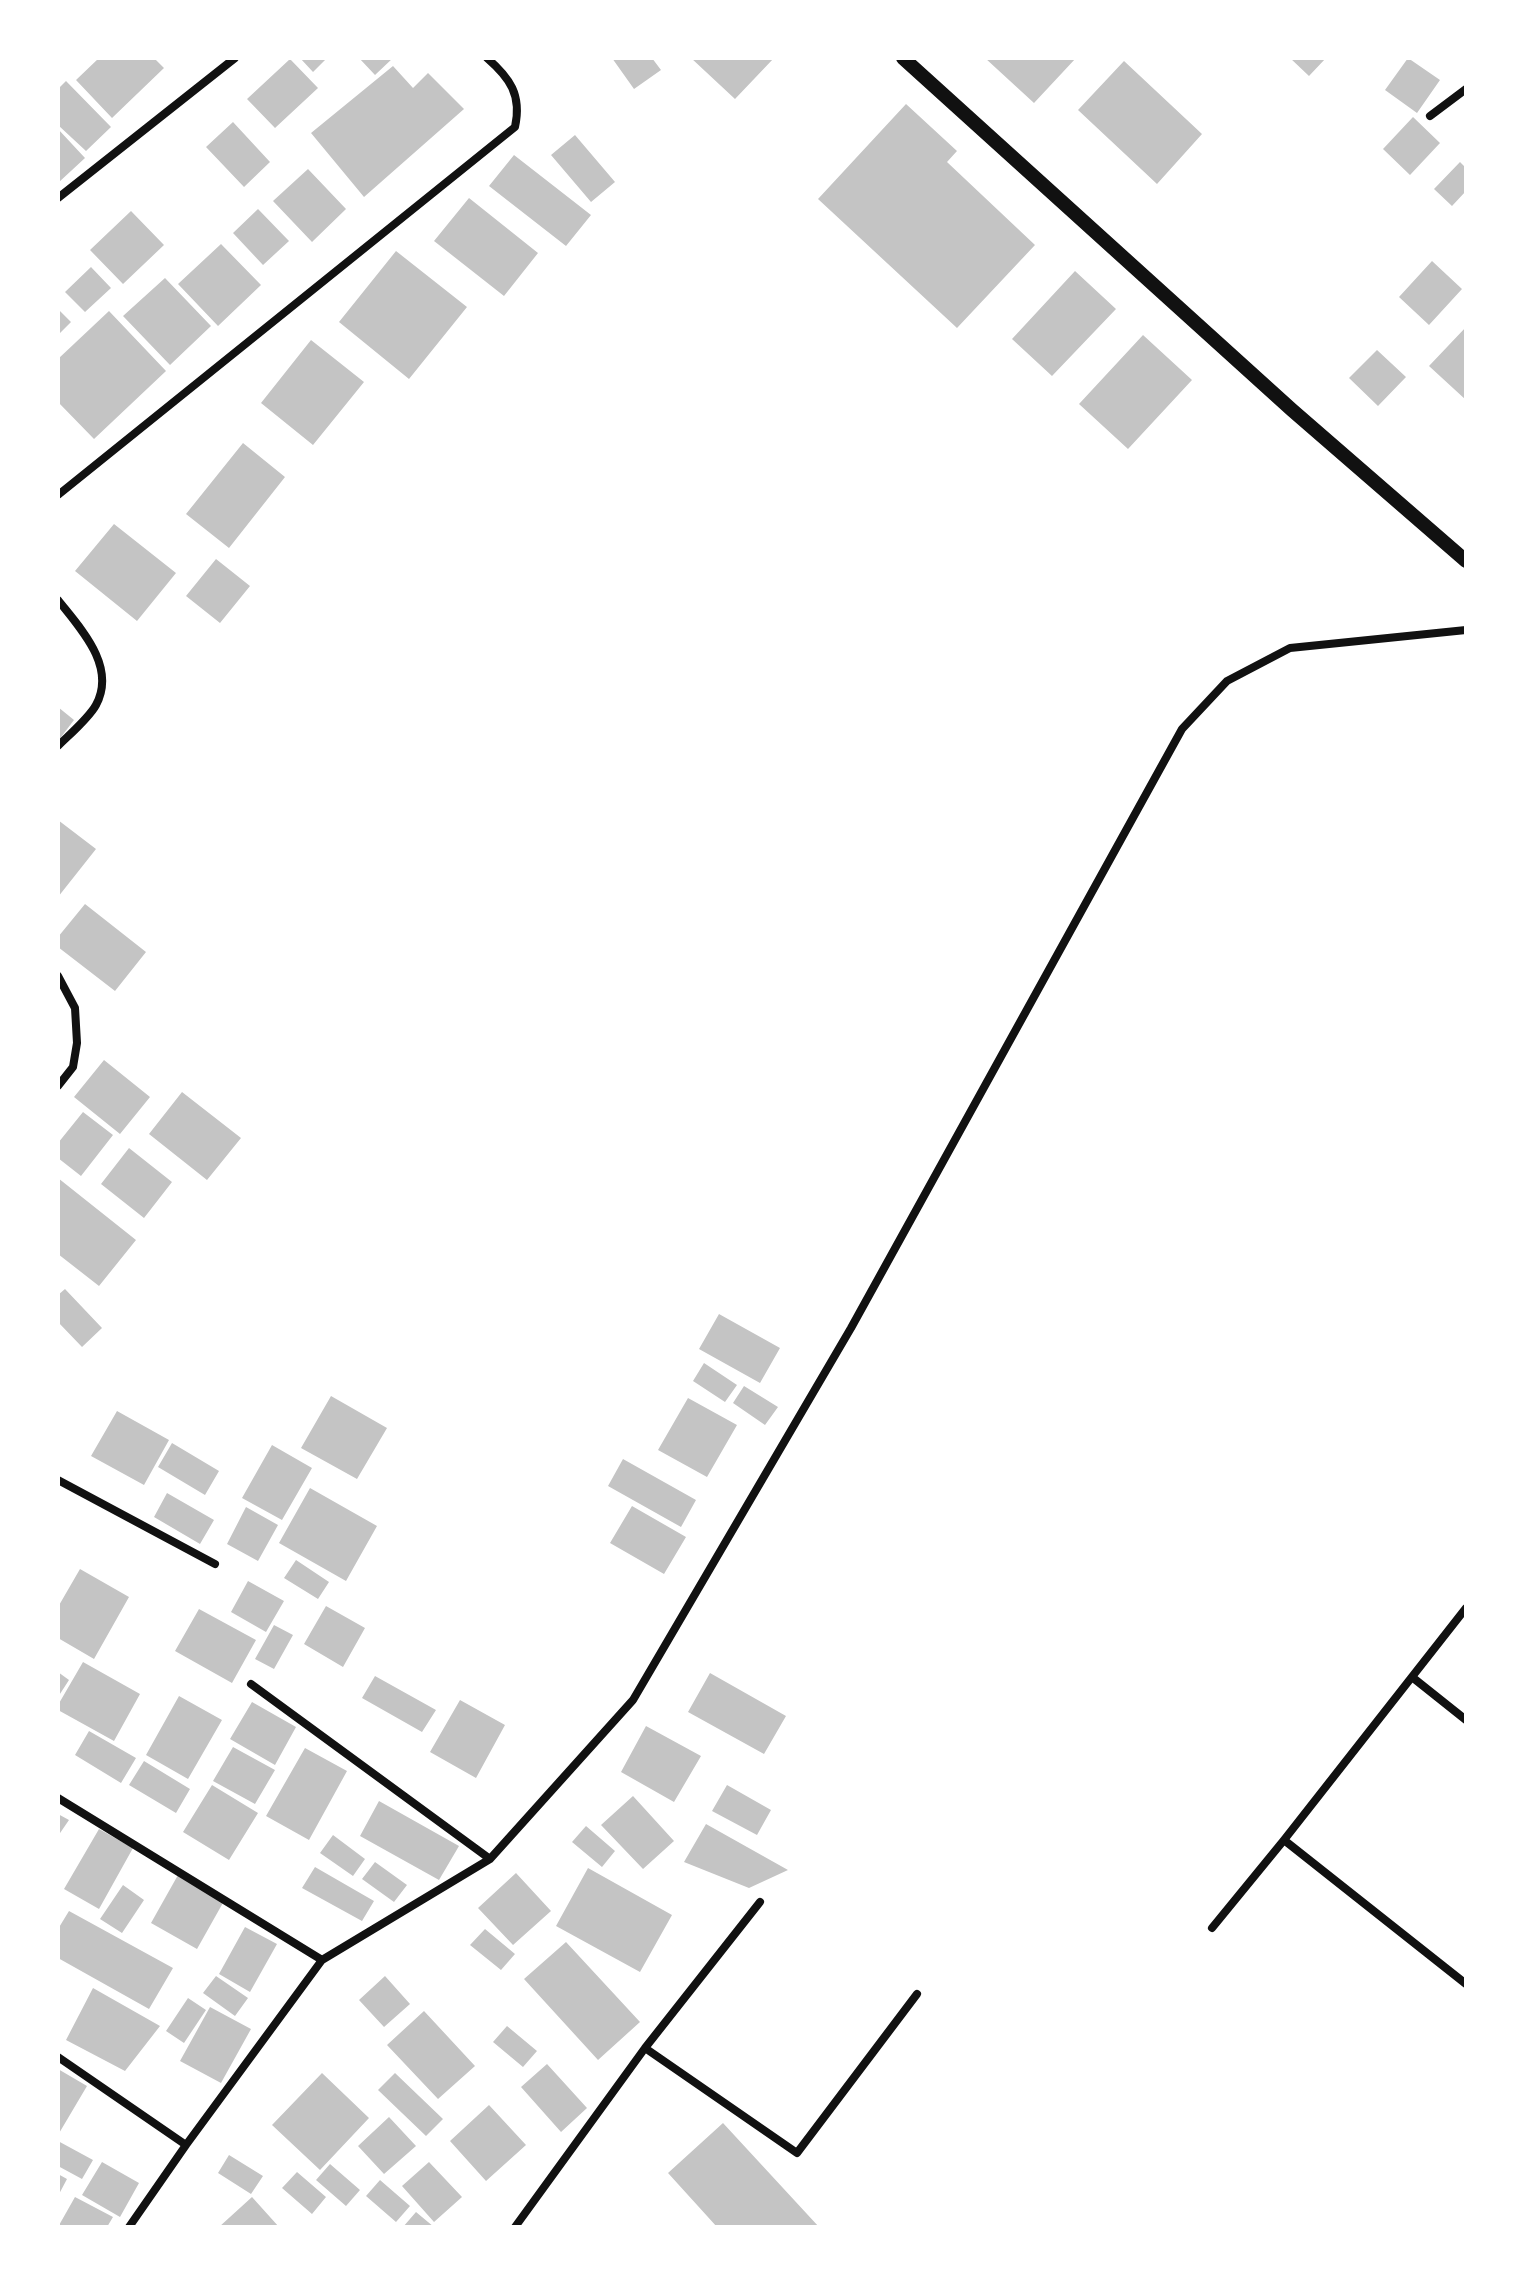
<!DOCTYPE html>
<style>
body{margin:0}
#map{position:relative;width:1524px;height:2285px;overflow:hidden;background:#fff;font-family:Manrope,sans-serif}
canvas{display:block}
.frame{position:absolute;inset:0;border:60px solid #fff;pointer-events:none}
</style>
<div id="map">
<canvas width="1524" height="2285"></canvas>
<div class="frame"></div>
</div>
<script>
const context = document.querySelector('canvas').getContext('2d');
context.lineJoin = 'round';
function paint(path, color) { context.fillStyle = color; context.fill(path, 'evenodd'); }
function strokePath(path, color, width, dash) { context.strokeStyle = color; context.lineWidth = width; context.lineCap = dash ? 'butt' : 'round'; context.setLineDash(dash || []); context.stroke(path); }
paint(new Path2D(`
 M99,58H154L164,68L112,118L76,80Z
 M300,58H327L313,72Z
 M359,58H393L375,75Z
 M612,58H652L661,70L634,89Z
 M691,58H774L735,99Z
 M985,58H1076L1034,103Z
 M1290,58H1326L1309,76Z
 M1408,58L1440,80L1417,113L1385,90Z
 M290,59L318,88L275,128L247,99Z
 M1124,61L1202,134L1157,184L1078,110Z
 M393,66L413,88L428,73L464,109L364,197L311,133Z
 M66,81L111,127L86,151L58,125V89Z
 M906,104L957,151L947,162L1035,245L957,328L818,199Z
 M1413,117L1440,143L1410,175L1383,149Z
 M233,122L270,162L244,187L206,147Z
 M58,129L85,158L58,183Z
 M575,135L615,182L591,202L551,155Z
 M514,155L591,215L566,246L489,186Z
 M1460,162L1466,168V191L1452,206L1434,189Z
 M308,169L346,209L312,242L273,201Z
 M469,198L538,253L504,296L434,241Z
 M258,209L289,241L263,265L233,233Z
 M131,211L164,245L123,284L90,250Z
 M221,244L261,285L218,326L178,284Z
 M396,251L467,307L409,379L339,322Z
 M1432,261L1462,289L1429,325L1399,297Z
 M91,267L111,288L85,312L65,292Z
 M1075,271L1116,309L1052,376L1012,339Z
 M165,278L211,326L170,365L123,316Z
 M58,309L71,322L58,335Z
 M109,311L166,371L94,439L58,402V359Z
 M1466,327V400L1429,366Z
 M1143,335L1192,380L1128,449L1079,404Z
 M311,340L364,382L313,445L261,403Z
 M1377,350L1406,377L1378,406L1349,378Z
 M243,443L285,477L229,548L186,514Z
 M114,524L176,573L137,621L75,571Z
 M216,559L250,586L220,623L186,596Z
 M58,707L74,720L58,741Z
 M58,820L96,849L58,897Z
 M85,904L146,952L115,991L58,947V937Z
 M104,1060L150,1097L120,1134L74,1097Z
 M182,1092L241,1138L207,1180L149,1134Z
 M83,1112L113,1135L81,1176L58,1158V1143Z
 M129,1148L172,1182L144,1218L101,1184Z
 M58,1178L136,1240L99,1286L58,1254Z
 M65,1289L102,1328L82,1347L58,1322V1295Z
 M719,1314L780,1348L760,1383L699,1349Z
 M704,1363L737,1385L725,1402L693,1381Z
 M744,1386L778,1407L765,1425L733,1403Z
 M331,1396L387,1428L357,1479L301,1448Z
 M688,1398L737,1425L707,1477L658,1450Z
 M117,1411L169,1440L144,1485L91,1456Z
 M172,1443L219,1471L205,1495L158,1467Z
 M272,1445L312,1468L282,1520L242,1498Z
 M623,1459L696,1500L681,1527L608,1486Z
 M310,1488L377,1526L346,1581L279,1543Z
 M167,1493L214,1520L200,1544L154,1517Z
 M632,1506L686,1537L664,1574L610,1543Z
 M246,1507L278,1525L258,1561L227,1544Z
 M296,1560L329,1582L318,1599L284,1578Z
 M80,1569L129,1597L94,1659L58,1638V1607Z
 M248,1581L284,1601L266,1632L231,1612Z
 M326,1606L365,1628L343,1667L304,1644Z
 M199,1609L256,1640L232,1683L175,1651Z
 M274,1625L293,1635L274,1669L255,1659Z
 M83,1662L140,1694L114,1741L58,1710V1705Z
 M58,1672L69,1680L58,1697Z
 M710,1673L786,1716L764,1754L688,1712Z
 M375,1676L436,1710L422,1732L362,1698Z
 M179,1696L222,1720L188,1779L146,1755Z
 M460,1700L505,1725L476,1778L430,1752Z
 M252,1702L296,1727L275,1765L230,1739Z
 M646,1726L701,1756L674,1802L621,1772Z
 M89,1731L136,1758L121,1783L75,1755Z
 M233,1747L275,1770L255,1804L213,1781Z
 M305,1748L347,1771L309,1840L266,1816Z
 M144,1761L190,1789L176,1813L129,1785Z
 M212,1785L258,1813L229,1860L183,1832Z
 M727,1785L771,1810L757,1835L712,1811Z
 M633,1796L674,1841L643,1869L601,1825Z
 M379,1801L459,1846L439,1880L360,1836Z
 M58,1814L69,1820L58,1836Z
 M706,1824L788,1870L749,1888L684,1862Z
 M586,1826L615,1851L602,1867L572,1842Z
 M99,1829L133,1848L99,1909L64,1889Z
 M333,1835L365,1859L353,1876L320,1853Z
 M375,1862L407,1885L394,1902L362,1879Z
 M315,1867L374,1901L362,1921L302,1888Z
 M588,1868L672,1915L640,1972L556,1926Z
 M516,1873L551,1911L513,1945L478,1908Z
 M178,1875L224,1901L197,1949L151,1923Z
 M123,1885L144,1900L122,1933L100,1919Z
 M69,1911L173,1968L149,2009L58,1958V1929Z
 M245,1927L277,1944L250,1992L219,1974Z
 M485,1929L515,1954L501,1970L470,1945Z
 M566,1942L640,2022L598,2060L524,1979Z
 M216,1976L248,1998L235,2016L203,1993Z
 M385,1976L410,2004L384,2027L359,2000Z
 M93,1988L160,2026L125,2071L66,2040Z
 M188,1998L206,2010L184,2043L166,2031Z
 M210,2007L251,2029L221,2083L180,2061Z
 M424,2011L475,2066L438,2099L387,2045Z
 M507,2026L537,2051L523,2067L493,2042Z
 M547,2064L587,2108L561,2132L521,2087Z
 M58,2069L87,2086L58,2135Z
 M322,2073L369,2118L320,2170L272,2125Z
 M395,2073L443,2119L426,2136L378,2090Z
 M489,2105L526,2145L486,2181L450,2141Z
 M389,2117L416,2146L384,2174L358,2146Z
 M723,2123L819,2227H717L668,2173Z
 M58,2141L93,2160L82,2179L58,2166Z
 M229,2155L263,2176L251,2194L218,2173Z
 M102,2162L139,2183L120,2217L82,2195Z
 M429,2162L462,2197L434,2222L402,2186Z
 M330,2164L360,2190L346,2206L316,2180Z
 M297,2172L326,2197L312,2214L282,2188Z
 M58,2174L67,2179L58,2196Z
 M380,2180L410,2206L396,2222L366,2196Z
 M75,2197L113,2217L107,2227H58Z
 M252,2197L279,2227H219Z
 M416,2212L434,2227H403Z`), '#c4c4c4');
strokePath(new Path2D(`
 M1430,116L1466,89
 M58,198L235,58
 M58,495L515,127C522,95 510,78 487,58
 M58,600C80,628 117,666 96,705C89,718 69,735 58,746
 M58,976L75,1008L77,1043L73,1067L58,1086
 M58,1480L215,1564
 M1412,1677L1466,1720
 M251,1684L490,1859
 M58,1798L322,1960
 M1284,1840L1466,1984
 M1212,1928L1284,1840L1466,1608
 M645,2048L797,2153L917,1994
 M58,2057L186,2145
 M129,2227L186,2145L322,1960L490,1859L633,1700L851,1328L1182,729L1227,681L1290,648L1466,630
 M515,2227L645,2048L760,1902`), '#111', 8);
strokePath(new Path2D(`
 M903,58L1292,410L1466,561`), '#111', 14);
</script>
